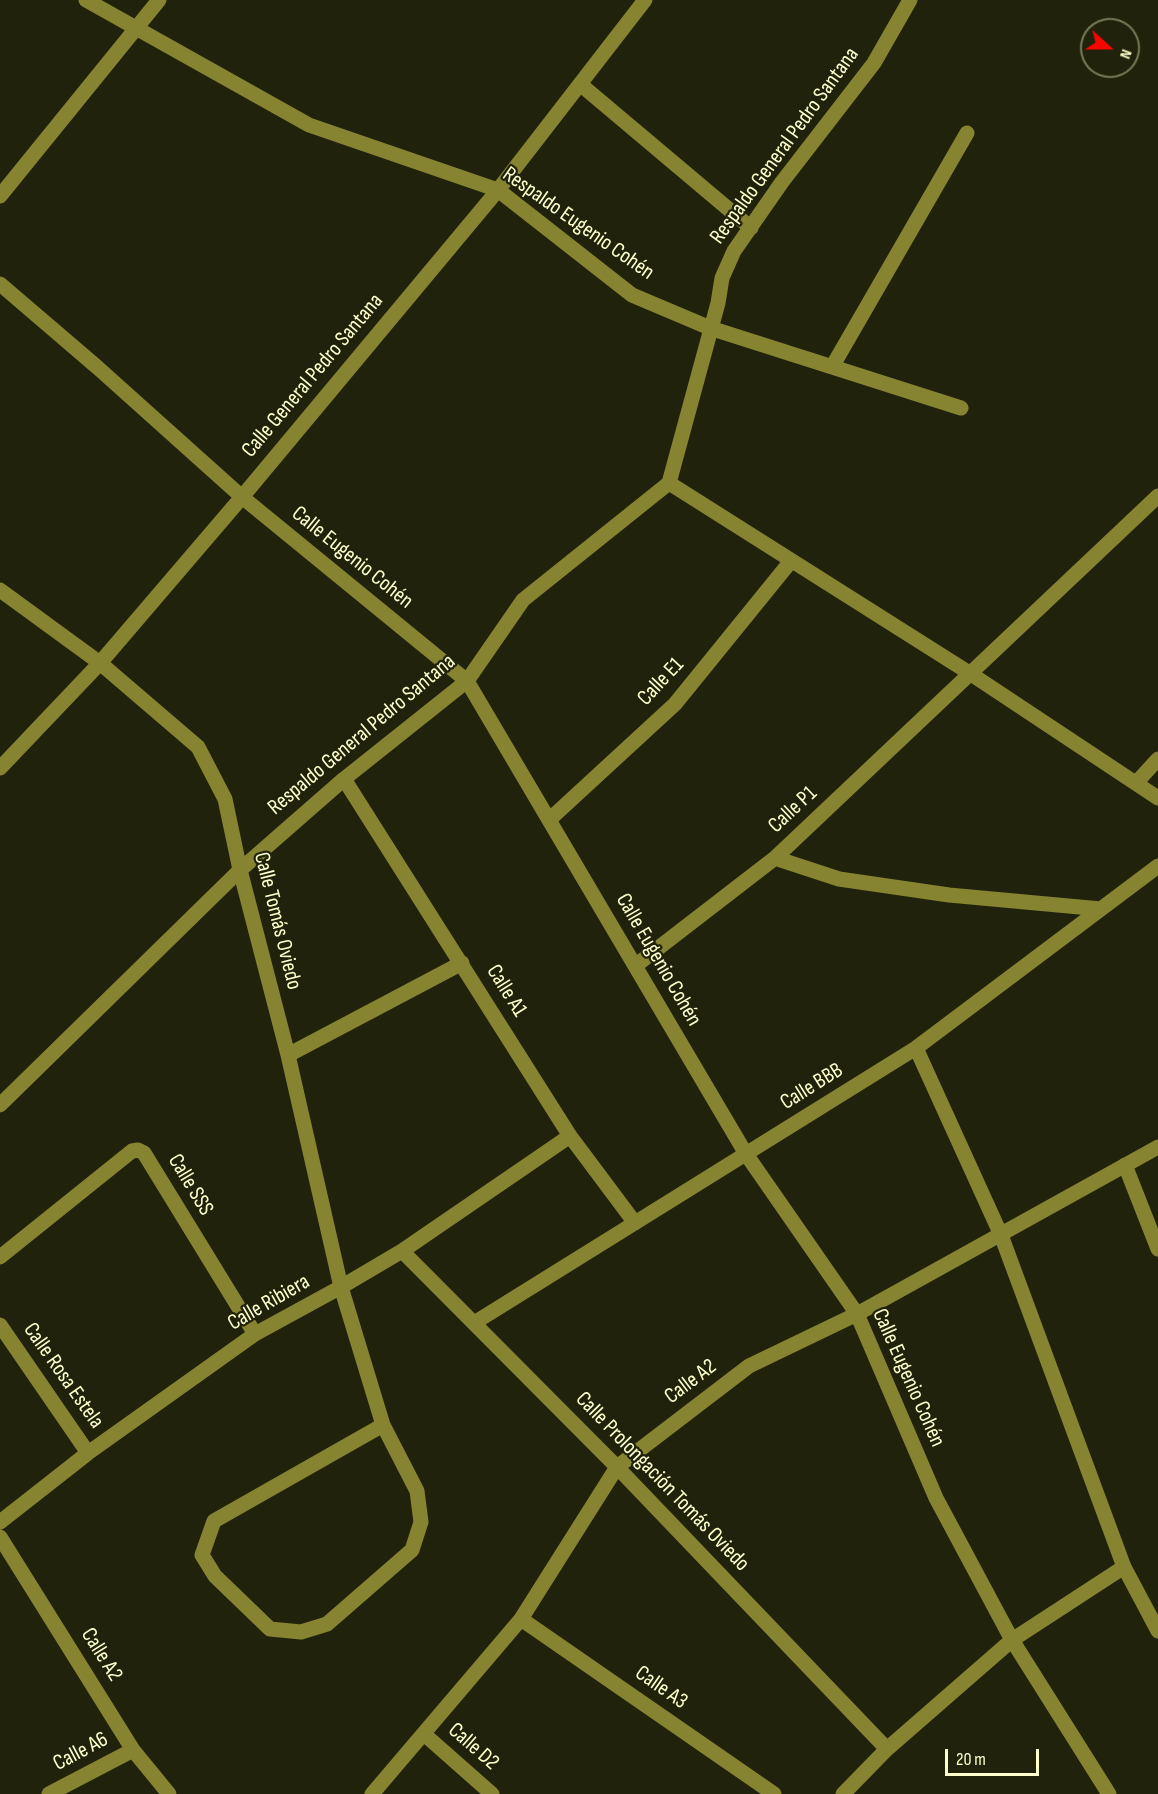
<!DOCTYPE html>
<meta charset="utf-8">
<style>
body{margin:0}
#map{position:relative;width:1158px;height:1794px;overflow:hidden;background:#20220b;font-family:"Sofia Sans Condensed",sans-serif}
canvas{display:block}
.north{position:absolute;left:1080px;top:18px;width:60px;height:60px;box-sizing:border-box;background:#20220b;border:2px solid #787a58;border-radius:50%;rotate:111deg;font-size:16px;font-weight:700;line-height:24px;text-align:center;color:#fdffcc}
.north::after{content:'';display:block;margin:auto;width:21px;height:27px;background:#f70600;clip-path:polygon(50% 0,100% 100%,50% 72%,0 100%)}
.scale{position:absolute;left:945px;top:1749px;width:94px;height:27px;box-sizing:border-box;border:3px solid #fdffcc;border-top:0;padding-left:8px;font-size:18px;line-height:21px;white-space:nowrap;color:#fdffcc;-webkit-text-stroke:4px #20220b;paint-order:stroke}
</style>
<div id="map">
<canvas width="1158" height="1794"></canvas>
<div class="north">N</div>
<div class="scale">20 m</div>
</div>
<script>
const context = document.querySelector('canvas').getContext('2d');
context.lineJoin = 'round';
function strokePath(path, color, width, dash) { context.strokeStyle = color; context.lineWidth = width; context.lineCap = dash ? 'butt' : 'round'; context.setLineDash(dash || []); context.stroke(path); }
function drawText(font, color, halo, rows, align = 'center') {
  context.font = font + ' "Sofia Sans Condensed",sans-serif'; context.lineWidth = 4.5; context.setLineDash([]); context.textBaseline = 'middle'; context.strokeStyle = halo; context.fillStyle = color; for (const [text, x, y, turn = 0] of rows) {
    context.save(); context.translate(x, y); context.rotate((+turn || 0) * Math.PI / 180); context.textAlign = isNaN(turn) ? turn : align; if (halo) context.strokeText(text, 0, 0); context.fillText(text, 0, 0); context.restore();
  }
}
strokePath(new Path2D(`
 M86,0L309,125L498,190L632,295L710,328L961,408
 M580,84L751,228
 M0,196L159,0
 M0,284L97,367L242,497L467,681L746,1154L857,1314L936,1498L1012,1640L1109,1794
 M832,367L967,133
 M669,483L971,674L1158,798
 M0,590L100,663L198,747L225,799L240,870L288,1055L341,1287L383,1425L417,1491L421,1522L412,1550L327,1624L301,1632L270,1629L215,1576L202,1555L214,1521L383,1425
 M0,768L100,663L242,497L498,190L645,0
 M344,779L570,1136L635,1223
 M1136,783L1158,759
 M549,820L675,704L791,561
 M775,858L839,879L949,895L1101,909
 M635,966L775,858L1158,496
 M916,1048L1001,1235L1124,1567L1158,1631
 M288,1055L462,963
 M0,1105L240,870L344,779L467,681L523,600L669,483L718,303L722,278L734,251L782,182L874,63L910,0
 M1125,1165L1158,1249
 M402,1251L617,1467L887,1749
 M0,1257L132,1151L138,1150L144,1153L255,1334
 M474,1323L916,1048L1158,866
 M0,1325L88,1453
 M0,1522L88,1453L255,1334L341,1287L402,1251L570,1136
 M0,1537L133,1750L169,1794
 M521,1619L774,1794
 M424,1734L492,1794
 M49,1794L133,1750
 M372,1794L521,1619L617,1467L749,1366L857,1314L1158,1147
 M843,1794L887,1749L1012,1640L1124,1567`), '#868331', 15);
drawText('22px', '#fdffcc', '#20220b', [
 ["Respaldo General Pedro Santana",785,146,-54],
 ["Respaldo Eugenio Cohén",578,224,35],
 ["Calle General Pedro Santana",313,376,-50],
 ["Calle Eugenio Cohén",352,558,39],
 ["Calle E1",661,682,-47],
 ["Respaldo General Pedro Santana",362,735,-40],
 ["Calle P1",793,810,-43],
 ["Calle Tomás Oviedo",277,921,76],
 ["Calle Eugenio Cohén",658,960,60],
 ["Calle A1",506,991,58],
 ["Calle BBB",812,1087,-32],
 ["Calle SSS",190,1185,59],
 ["Calle Ribiera",269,1303,-30],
 ["Calle Rosa Estela",63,1376,55],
 ["Calle Eugenio Cohén",908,1378,66],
 ["Calle A2",691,1382,-37],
 ["Calle Prolongación Tomás Oviedo",662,1482,46],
 ["Calle A2",101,1655,58],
 ["Calle A3",661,1688,35],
 ["Calle D2",473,1747,41],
 ["Calle A6",81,1752,-28]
]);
</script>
